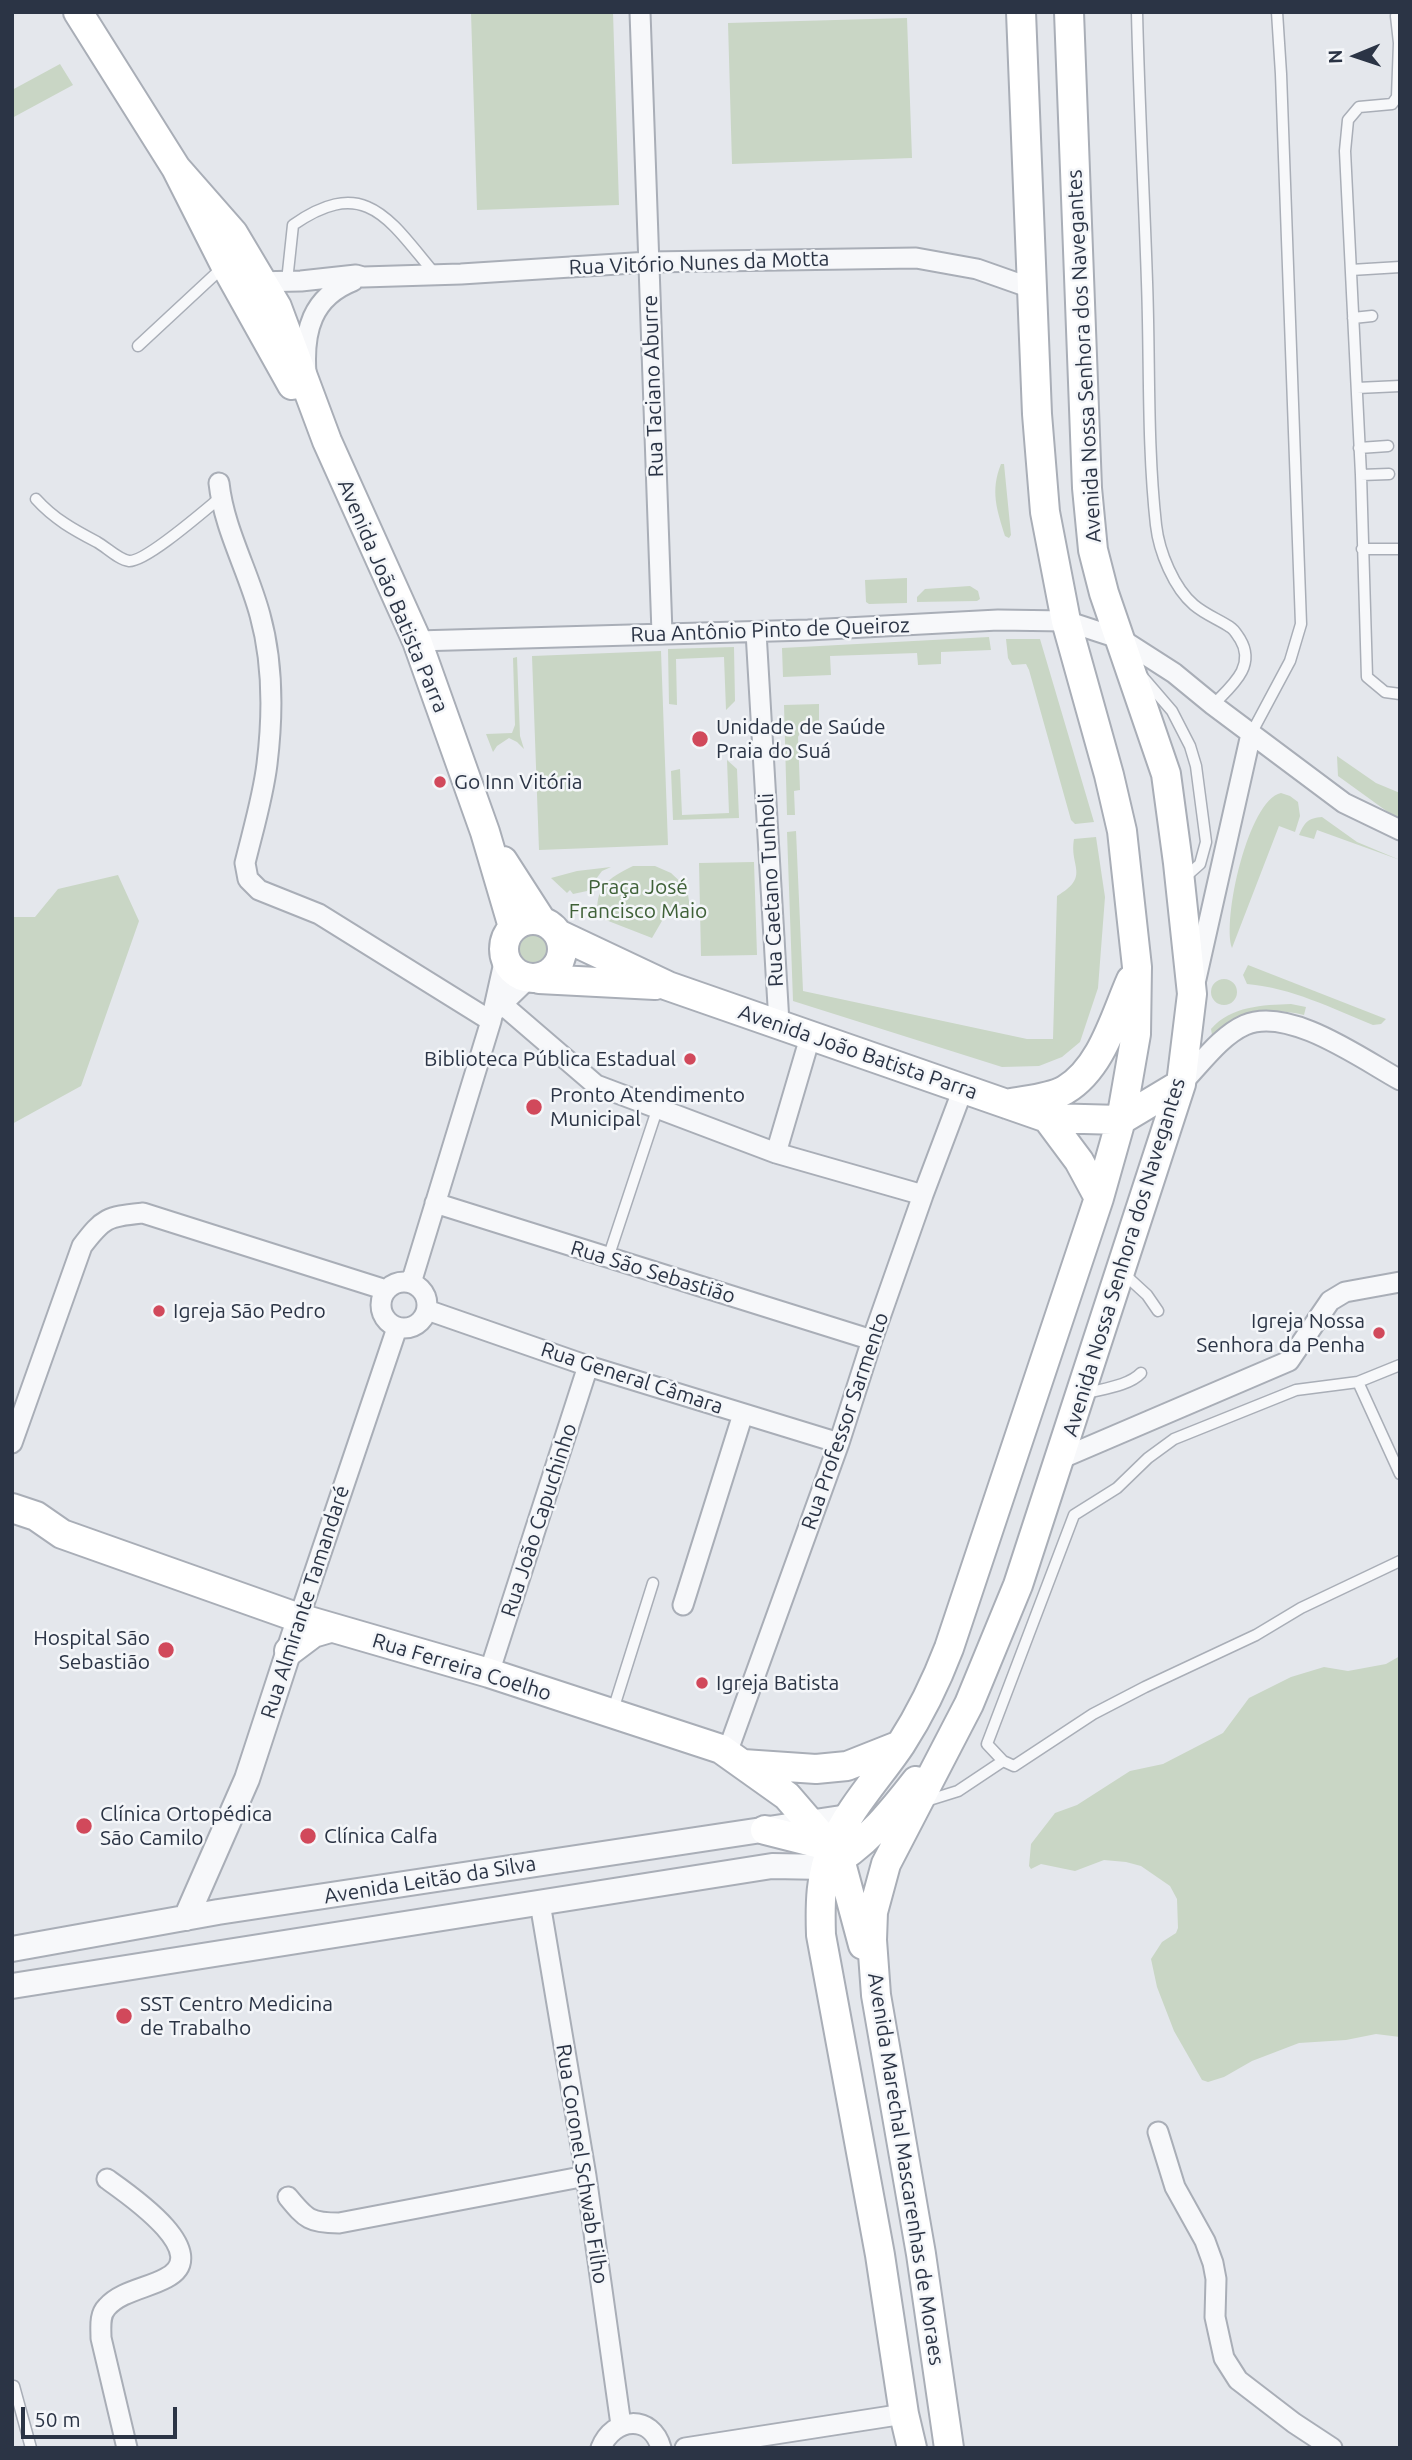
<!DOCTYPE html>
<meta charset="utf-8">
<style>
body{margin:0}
#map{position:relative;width:1412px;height:2460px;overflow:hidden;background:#e4e7ec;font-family:Ubuntu,sans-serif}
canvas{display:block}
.frame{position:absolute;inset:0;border:14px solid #2b3445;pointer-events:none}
.north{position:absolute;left:1321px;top:21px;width:70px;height:70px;-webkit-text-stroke:5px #f4f6f9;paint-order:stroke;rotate:268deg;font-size:19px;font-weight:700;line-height:28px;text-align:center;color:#2b3445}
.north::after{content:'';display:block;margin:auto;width:24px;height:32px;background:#2b3445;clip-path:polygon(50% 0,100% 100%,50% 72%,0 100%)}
.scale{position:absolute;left:21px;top:2407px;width:156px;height:32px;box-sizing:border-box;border:4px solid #2b3445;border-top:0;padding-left:9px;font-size:21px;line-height:24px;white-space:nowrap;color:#2b3445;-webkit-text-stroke:5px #f4f6f9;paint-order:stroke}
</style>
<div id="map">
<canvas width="1412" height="2460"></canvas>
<div class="frame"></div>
<div class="north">N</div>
<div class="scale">50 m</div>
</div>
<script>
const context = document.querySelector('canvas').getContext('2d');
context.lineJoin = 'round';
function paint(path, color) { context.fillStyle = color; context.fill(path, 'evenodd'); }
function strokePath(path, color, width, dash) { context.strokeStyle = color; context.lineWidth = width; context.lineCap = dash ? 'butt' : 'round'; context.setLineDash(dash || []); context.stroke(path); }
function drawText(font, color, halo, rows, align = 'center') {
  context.font = font + ' Ubuntu,sans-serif'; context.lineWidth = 5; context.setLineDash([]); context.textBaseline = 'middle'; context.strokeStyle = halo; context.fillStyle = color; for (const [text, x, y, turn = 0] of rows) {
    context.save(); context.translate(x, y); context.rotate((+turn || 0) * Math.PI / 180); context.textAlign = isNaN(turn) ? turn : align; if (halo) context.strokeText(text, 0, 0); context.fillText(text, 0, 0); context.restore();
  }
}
paint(new Path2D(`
 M471,12H613L619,205L477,210Z
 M907,18L912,158L732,164L728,23Z
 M60,64L73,85L12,118V90Z
 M1001,464H1004L1011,535L1009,538L1005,536C997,510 990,491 1001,464Z
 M907,578V603L869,604L866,602L865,580Z
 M970,586L978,591L980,599L977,601L917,602V597L925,589Z
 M989,637L991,650L941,652V664L918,665L917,653L830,656L831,675L783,677L782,648Z
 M1006,639H1040L1094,822L1075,824L1071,820L1029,670L1026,664L1012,665L1008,658Z
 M734,647L735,701L726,710L724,657L676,659L677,705L669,704L668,649Z
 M661,651L668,845L539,850L532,656Z
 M517,657L520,736L524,749L517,742L509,738L497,746L493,752L486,734L512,733L515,725L513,658Z
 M819,704V722L801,731L798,737L800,790L794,791L795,815H787L784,705Z
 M1337,756L1376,783L1400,793V818L1392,815L1338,776Z
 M727,760L737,769L739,818L673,820L671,771L680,769L682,815L729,813Z
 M1281,793L1290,796L1298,802L1300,816L1295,832L1279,826L1232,948C1222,920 1248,800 1281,793Z
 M1322,817L1357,842L1400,860L1317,830L1314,839L1299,835C1305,822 1308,818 1322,817Z
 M796,831L803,991L1027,1039H1053L1057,896C1091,876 1069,867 1074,839L1096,837L1105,897L1098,988L1080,1042L1062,1057L1039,1066L1002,1067L793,1001L787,832Z
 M754,862L757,955L701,956L699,863Z
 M633,866H655L671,873L687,888L692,921L686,913L675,911L666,914L652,938L598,917C594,888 608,878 633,866Z
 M611,867L602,871L587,891L573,894L570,890L567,893L551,878L577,871Z
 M118,875L139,921L81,1086L12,1124V917H35L58,889Z
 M516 950a18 18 0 1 1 36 0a18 18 0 1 1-36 0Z
 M1248,965L1386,1019L1381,1024L1373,1025C1331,1008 1292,988 1247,984L1243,975Z
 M1211 992a13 13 0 1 1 26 0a13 13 0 1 1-26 0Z
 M1291,1004L1306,1007L1304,1015C1265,1006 1245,1014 1212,1035L1211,1029C1231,1006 1263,1005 1291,1004Z
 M1400,1656V2037L1376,2034L1346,2040L1299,2043L1252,2061L1224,2077L1208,2082L1202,2080L1174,2031L1157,1987L1151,1959L1162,1942L1176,1933L1178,1928L1177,1899L1170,1886L1141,1866L1126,1862L1104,1860L1075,1871L1041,1864L1031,1869L1029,1866L1031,1844L1055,1813L1077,1805L1130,1771L1163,1764L1223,1733L1249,1698L1291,1677L1324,1667L1348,1671L1386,1664Z`), '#c9d6c5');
const service = new Path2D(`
 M1137,12C1139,102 1144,192 1147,282C1150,363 1147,444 1156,525C1159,552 1174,588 1194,605C1206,615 1218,619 1230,627C1235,630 1237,635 1240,639C1257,667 1230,687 1213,705
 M1398,12L1396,16L1399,43L1397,97L1392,104L1359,107L1348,120L1345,151L1361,475L1367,677L1385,692L1400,694
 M1351,270L1400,267
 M287,281L293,225C366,174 390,221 435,274
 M1353,318L1372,316
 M138,346L222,268
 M1357,388L1400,386
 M1359,448L1388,446
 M1361,475L1389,474
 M36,499C54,519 74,530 97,542C106,547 119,560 129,561C146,562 205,510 221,497
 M1362,549H1400
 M1141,675L1172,711L1190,746L1196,766L1206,842L1200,864L1183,879
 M1251,734L1290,661L1301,624L1281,74L1277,12
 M608,1258L657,1110
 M1123,1273L1147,1295L1158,1311
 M1400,1365L1358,1382L1296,1390L1174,1439L1148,1458L1117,1488L1074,1515L987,1744L1003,1761L1014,1766L1093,1714L1145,1687L1256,1635L1301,1608L1400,1561
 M1358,1382L1400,1474
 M1084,1394C1101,1389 1129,1386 1141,1373
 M613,1710L653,1583
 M926,1801L958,1791L1003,1761
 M14,2386L31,2448`);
const minor = new Path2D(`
 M640,12L662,633
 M253,282L301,281L356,275L363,277L461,274L649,262L916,258L977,269L1031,288
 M306,373C303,331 312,297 353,281
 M219,483C224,529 248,570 260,615C273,662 273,715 267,764C263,797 253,830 245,863L248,879L259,890L319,914L491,1021
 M756,632L779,1023
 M417,641L808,630L998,620L1066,621L1121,639L1174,673L1213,705L1344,803L1400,830
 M1196,979L1251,734
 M496,999L596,1085L776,1153L923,1195
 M494,1012L528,979
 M1181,1084C1200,1065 1220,1036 1245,1025C1289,1006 1362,1059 1400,1080
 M776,1153L811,1034
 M435,1203L872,1340
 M381 1305a23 23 0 1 1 46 0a23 23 0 1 1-46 0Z
 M411,1283L491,1021L505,958
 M427,1310L588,1366L839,1443
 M12,1443L82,1246C104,1217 107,1217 143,1213L386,1290
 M1060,1459L1289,1361L1330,1301L1345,1292L1400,1282
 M683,1605L743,1414
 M299,1618L397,1328
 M489,1673L588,1366
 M727,1753L839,1443L872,1340L923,1195L963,1089
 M540,1903L586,2176L621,2425
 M1158,2132L1175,2187L1205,2241L1213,2263L1216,2279L1215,2317L1224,2358L1238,2380L1294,2423L1332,2448
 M107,2179C128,2194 215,2253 166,2278C148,2288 121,2291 107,2307C99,2315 101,2327 101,2338L127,2448
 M288,2197C306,2219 310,2223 339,2223L586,2176
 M601,2448C613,2417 652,2414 661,2448
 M685,2448L904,2414`);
const tertiary = new Path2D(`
 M186,1918L247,1779L295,1632
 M12,1949L218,1912L848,1817
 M12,1986L772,1866L826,1867`);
const secondary = new Path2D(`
 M78,12L176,168L225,265L292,385
 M176,168L233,233L277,307L327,441L417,641L485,832L513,927
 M503,861L541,920
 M504 949a29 29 0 1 1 58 0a29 29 0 1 1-58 0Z
 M560,935L668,986L1047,1118L1121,1120
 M539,979L655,985
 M1007,1104C1025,1100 1049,1099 1065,1090C1102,1068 1115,1016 1131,980
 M1047,1118L1079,1161L1099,1198
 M1121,1120L1181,1084
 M12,1508L36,1516L62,1534L299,1618L489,1673L721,1749L787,1796L837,1854L840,1859L863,1945
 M289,1651L313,1633L330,1628
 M743,1764L816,1769L847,1766L900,1745
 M765,1830L832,1847
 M826,1867C863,1848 891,1813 916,1781
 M912,2448L904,2414L880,2255L821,1935C820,1906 820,1873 833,1846C849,1808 879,1777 901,1744C921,1713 936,1682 949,1648L1099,1198L1121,1120L1136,1034L1137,967L1122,831L1109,775L1066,621L1045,512L1037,414L1021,12
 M949,2448L921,2254L876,1995L872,1940L873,1912L886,1864L969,1704L1018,1585L1181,1084L1192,994L1178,863L1166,774L1104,593L1093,550L1087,488L1069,12`);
strokePath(service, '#a9aeb7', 13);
strokePath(minor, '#a9aeb7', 23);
strokePath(tertiary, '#a9aeb7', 28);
strokePath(secondary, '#a9aeb7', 32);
strokePath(service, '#f7f8fa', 10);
strokePath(minor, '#f7f8fa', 19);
strokePath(tertiary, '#f7f8fa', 24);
strokePath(secondary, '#fff', 28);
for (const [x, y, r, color] of [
 [700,739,9,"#d1495b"],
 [440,782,7,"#d1495b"],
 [690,1059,7,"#d1495b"],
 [534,1107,9,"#d1495b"],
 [159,1311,7,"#d1495b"],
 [1379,1333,7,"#d1495b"],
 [166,1650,9,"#d1495b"],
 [702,1683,7,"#d1495b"],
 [84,1826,9,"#d1495b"],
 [308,1836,9,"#d1495b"],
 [124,2016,9,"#d1495b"]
]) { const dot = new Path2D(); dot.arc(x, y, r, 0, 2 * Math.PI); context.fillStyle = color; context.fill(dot); strokePath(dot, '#f4f6f9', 2.5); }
drawText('21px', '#2b3445', '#f4f6f9', [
 ["Rua Vitório Nunes da Motta",699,263,-2],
 ["Avenida Nossa Senhora dos Navegantes",1084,356,-93],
 ["Rua Taciano Aburre",653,386,-92],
 ["Avenida João Batista Parra",393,596,67],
 ["Rua Antônio Pinto de Queiroz",770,630,-2],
 ["Rua Caetano Tunholi",771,890,-93],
 ["Avenida João Batista Parra",858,1052,19],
 ["Avenida Nossa Senhora dos Navegantes",1124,1257,-73],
 ["Rua São Sebastião",653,1272,17],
 ["Rua General Câmara",632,1378,18],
 ["Rua Professor Sarmento",845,1421,-71],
 ["Rua João Capuchinho",539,1520,-72],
 ["Rua Almirante Tamandaré",305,1602,-72],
 ["Rua Ferreira Coelho",462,1667,17],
 ["Avenida Leitão da Silva",430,1880,-9],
 ["Rua Coronel Schwab Filho",582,2164,81],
 ["Avenida Marechal Mascarenhas de Moraes",906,2169,81]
]);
drawText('21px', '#2b3445', '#f4f6f9', [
 ["Unidade de Saúde",716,727],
 ["Praia do Suá",716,751],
 ["Go Inn Vitória",454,782],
 ["Biblioteca Pública Estadual",676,1059,"right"],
 ["Pronto Atendimento",550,1095],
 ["Municipal",550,1119],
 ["Igreja São Pedro",173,1311],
 ["Igreja Nossa",1365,1321,"right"],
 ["Senhora da Penha",1365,1345,"right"],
 ["Hospital São",150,1638,"right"],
 ["Sebastião",150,1662,"right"],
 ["Igreja Batista",716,1683],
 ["Clínica Ortopédica",100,1814],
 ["São Camilo",100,1838],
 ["Clínica Calfa",324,1836],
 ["SST Centro Medicina",140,2004],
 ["de Trabalho",140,2028]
], 'left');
drawText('21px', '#3f6138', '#f4f6f9', [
 ["Praça José",638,887],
 ["Francisco Maio",638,911]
]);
</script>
